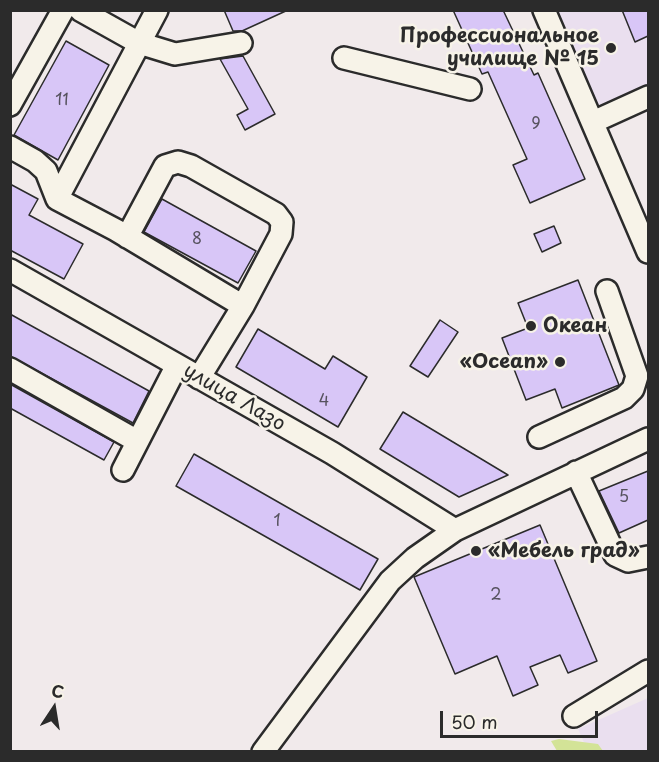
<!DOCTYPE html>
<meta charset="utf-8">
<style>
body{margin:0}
#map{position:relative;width:659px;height:762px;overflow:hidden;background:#f1eaeb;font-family:"Playpen Sans",sans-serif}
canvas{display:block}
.frame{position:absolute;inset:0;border:12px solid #2b2b2b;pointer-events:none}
.north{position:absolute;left:24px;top:678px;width:60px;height:60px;-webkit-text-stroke:4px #f7f3e8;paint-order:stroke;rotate:12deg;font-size:16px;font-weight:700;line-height:24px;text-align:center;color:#2b2b2b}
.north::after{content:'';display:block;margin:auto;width:21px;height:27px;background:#2b2b2b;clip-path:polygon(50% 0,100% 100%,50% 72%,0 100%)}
.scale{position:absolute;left:440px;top:711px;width:158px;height:27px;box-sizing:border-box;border:3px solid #2b2b2b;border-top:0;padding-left:8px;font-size:18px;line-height:21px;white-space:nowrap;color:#2b2b2b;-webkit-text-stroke:4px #f7f3e8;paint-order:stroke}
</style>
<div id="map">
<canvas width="659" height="762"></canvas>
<div class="frame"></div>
<div class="north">С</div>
<div class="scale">50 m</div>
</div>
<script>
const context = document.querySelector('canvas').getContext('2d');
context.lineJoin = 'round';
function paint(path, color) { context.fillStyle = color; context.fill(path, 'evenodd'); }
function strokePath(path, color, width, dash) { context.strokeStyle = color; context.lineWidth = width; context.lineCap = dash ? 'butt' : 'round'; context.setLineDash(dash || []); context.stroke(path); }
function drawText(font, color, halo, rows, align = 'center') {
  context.font = font + ' "Playpen Sans",sans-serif'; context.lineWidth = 5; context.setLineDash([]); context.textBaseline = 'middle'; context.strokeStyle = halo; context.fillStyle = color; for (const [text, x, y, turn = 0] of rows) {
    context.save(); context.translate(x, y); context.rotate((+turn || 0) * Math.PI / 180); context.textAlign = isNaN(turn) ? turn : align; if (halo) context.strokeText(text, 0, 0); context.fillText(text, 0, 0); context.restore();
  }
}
paint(new Path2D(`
 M556,11H648V86L599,109Z
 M648,698V751H588L578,729Z`), '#eadfef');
paint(new Path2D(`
 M559,739L598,744L603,751H557L551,741Z`), '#d3e397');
const building = new Path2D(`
 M224,10H288L242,31H233Z
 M453,10H503L534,75L538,73L585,179L530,203L513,165L527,159L488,72L482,74Z
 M622,10H648V36L635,42Z
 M66,41L109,65L58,160L14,135Z
 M243,56L275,114L245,130L237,115L248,109L220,59Z
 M10,184L38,199L29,215L83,244L64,279L10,250Z
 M162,199L256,251L238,283L144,232Z
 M554,226L561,243L542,252L534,234Z
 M578,280L619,385L562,408L555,389L526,400L502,338L528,328L518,303Z
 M10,314L149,391L133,423L10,356Z
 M440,320L458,332L428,377L410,366Z
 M258,329L325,369L333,356L367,377L338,427L236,367Z
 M10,384L114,442L104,460L10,408Z
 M403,412L508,475L459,497L380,449Z
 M194,454L378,559L360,590L176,486Z
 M648,471V520L619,533L599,491Z
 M540,525L597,661L568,673L560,655L530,667L538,685L513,696L497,656L455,674L414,577Z`);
paint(building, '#d8c6f7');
strokePath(building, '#2b2b2b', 1.5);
const minor = new Path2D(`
 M80,10L139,43L175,54L241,43
 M544,10L648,252
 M344,58L470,89
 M10,105L63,10
 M593,122L648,97
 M10,147L35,161L46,171L57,199L116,230L243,306L199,378
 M57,199L157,10
 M127,237L165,166L178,162L191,166L276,214L282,222L281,234L243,306
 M10,270L332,453L455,530
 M10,369L137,441
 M539,437L624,398L633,389L637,376L607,291
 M123,470L177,365
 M576,472L615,555L628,561L648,557
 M574,716L648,671
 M263,752L390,581L415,558L455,530L648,439`);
strokePath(minor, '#2b2b2b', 26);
strokePath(minor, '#f7f3e8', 21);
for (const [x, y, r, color] of [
 [611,48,6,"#2b2b2b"],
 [531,326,6,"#2b2b2b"],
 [560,362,6,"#2b2b2b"],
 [476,551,6,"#2b2b2b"]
]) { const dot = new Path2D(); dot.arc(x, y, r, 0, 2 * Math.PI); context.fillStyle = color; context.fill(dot); strokePath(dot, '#f7f3e8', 2); }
drawText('16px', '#56525e', null, [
 ["11",62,101],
 ["9",536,125],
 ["8",197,240],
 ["4",324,402],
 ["5",624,498],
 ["1",277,522],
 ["2",496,596]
]);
drawText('bold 20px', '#2b2b2b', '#f7f3e8', [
 ["Профессиональное",599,36],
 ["училище № 15",599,59],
 ["Океан",543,326,"left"],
 ["«Оcean»",548,362],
 ["«Мебель град»",488,551,"left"]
], 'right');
drawText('20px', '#2b2b2b', '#f7f3e8', [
 ["улица Лазо",234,398,30]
]);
</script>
